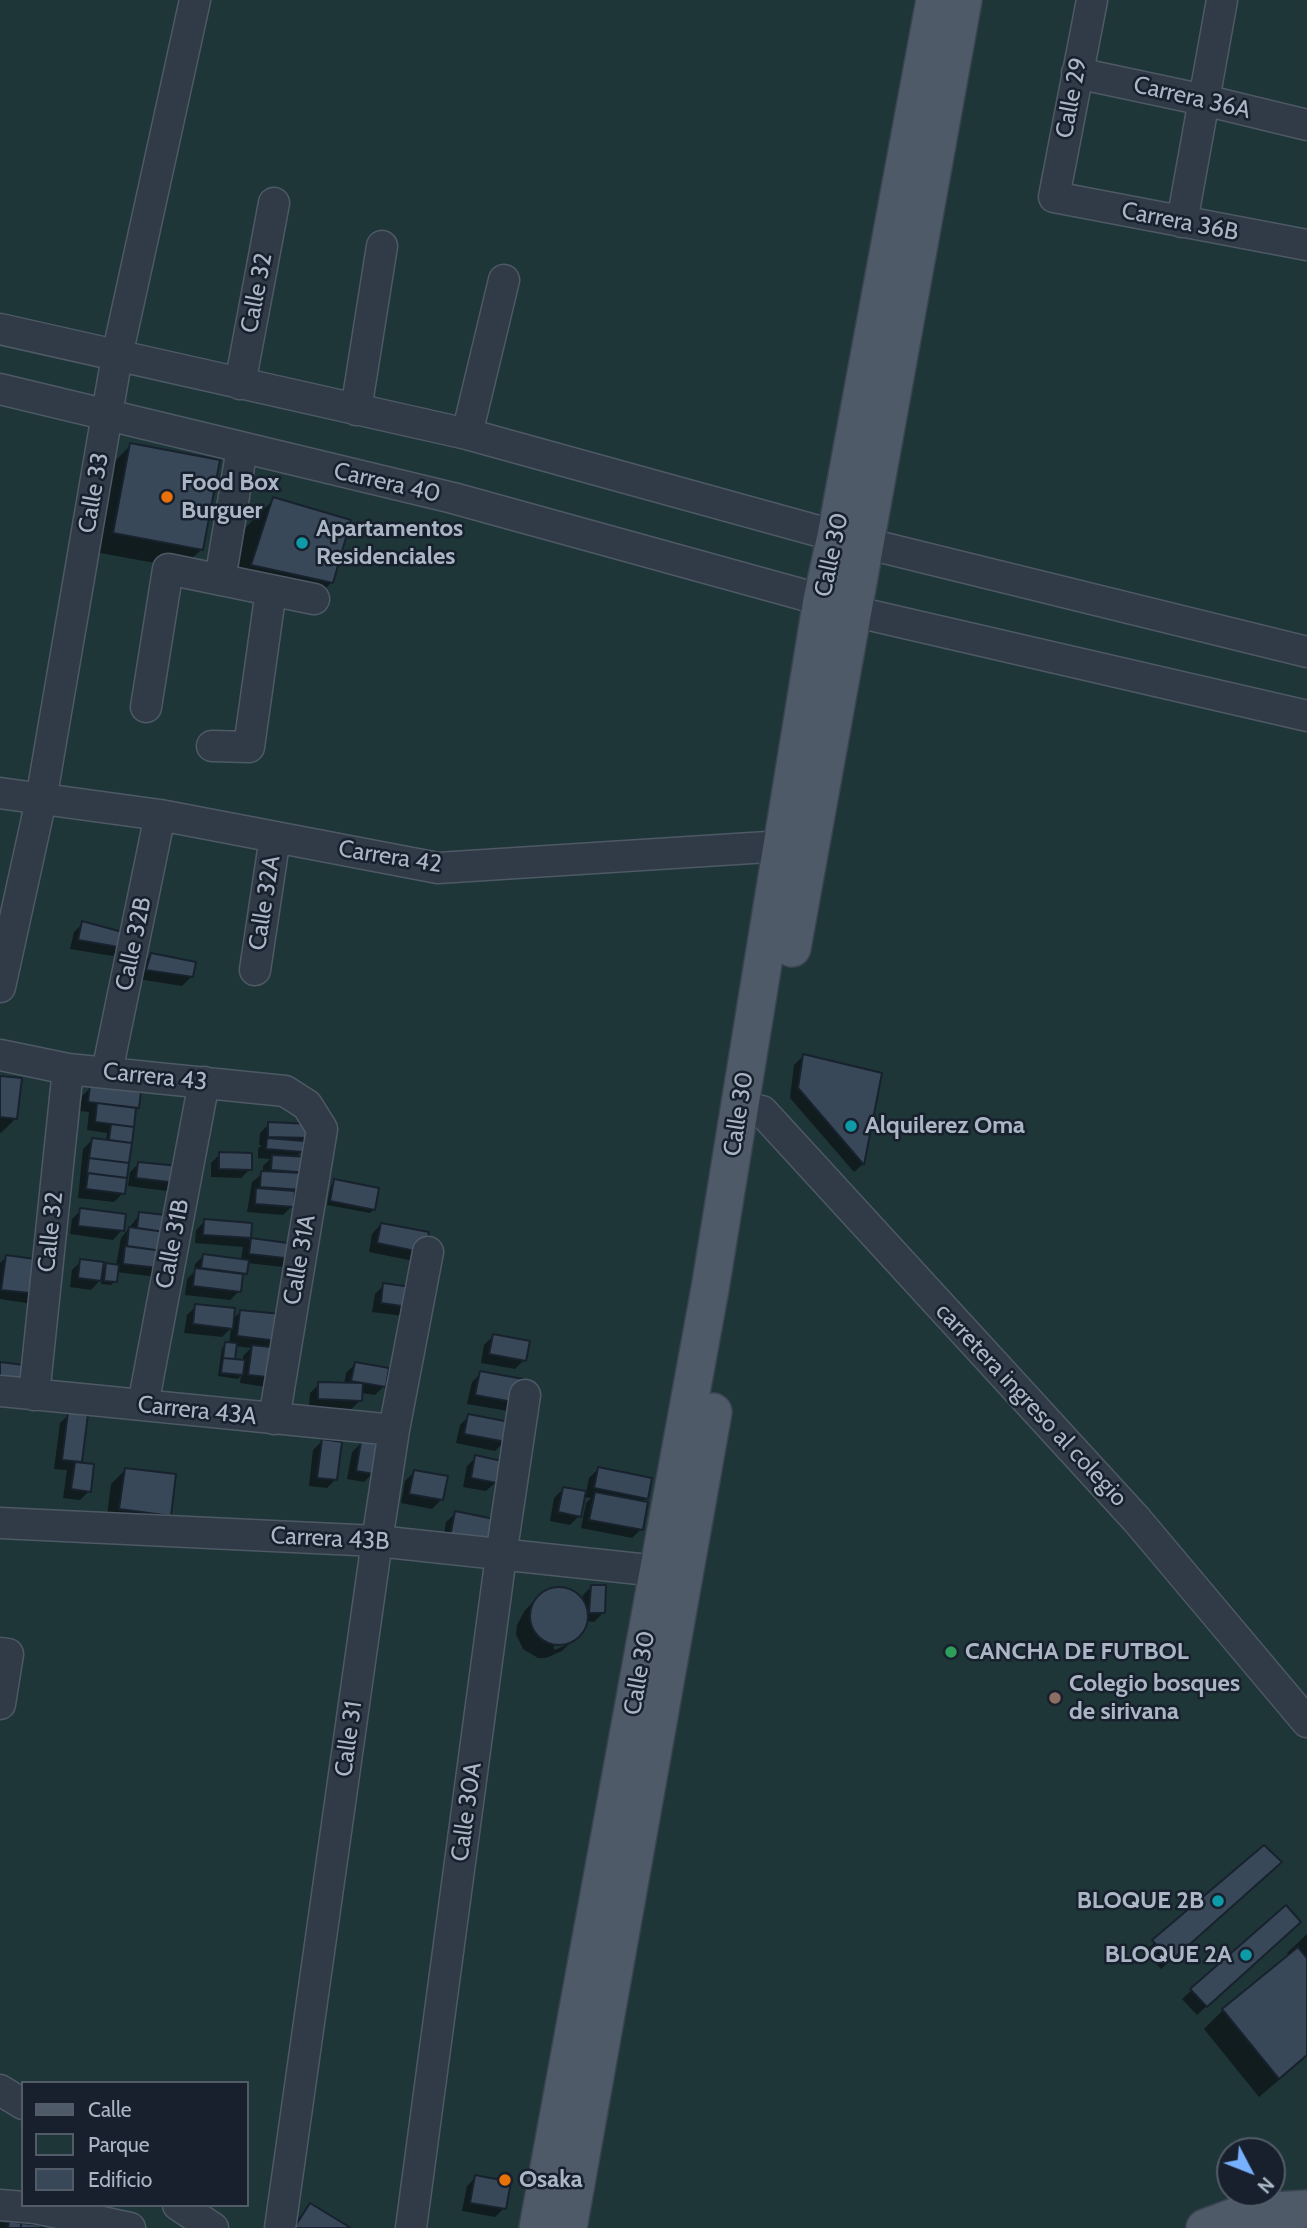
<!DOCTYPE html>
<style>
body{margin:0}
#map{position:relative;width:1307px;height:2228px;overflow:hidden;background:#1d2937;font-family:Cabin,sans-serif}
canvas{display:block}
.legend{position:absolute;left:21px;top:2081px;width:228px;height:126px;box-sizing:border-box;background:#17202c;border:2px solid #525c69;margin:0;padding:9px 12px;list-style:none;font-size:21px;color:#aab6c5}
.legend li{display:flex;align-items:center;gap:14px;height:35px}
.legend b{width:35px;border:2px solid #525c69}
.north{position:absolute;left:1216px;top:2137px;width:70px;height:70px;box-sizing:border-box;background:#17202c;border:2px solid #525c69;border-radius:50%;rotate:132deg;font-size:19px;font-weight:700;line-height:28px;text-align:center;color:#aab6c5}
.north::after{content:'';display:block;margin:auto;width:24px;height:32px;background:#76b0ff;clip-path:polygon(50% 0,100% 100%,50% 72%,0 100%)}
</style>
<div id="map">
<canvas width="1307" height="2228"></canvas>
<ul class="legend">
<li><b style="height:9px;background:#4e5a68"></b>Calle</li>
<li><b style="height:19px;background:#1f3638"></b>Parque</li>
<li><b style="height:19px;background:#394858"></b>Edificio</li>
</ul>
<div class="north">N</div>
</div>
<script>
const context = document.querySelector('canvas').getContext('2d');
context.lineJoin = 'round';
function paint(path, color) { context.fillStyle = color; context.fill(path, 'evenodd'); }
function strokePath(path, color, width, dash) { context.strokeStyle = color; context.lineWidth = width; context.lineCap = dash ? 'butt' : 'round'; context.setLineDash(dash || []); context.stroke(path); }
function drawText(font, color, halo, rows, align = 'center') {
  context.font = font + ' Cabin,sans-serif'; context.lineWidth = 5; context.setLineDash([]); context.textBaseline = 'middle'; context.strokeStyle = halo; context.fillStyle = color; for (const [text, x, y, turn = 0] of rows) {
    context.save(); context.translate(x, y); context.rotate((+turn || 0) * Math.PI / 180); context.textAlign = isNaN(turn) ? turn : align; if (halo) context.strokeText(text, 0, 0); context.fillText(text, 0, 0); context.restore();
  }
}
paint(new Path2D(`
 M0,0H1307V2228H0ZM23,2083H247V2205H23ZM1230,2151H1272V2193H1230Z`), '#1f3638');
paint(new Path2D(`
 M131,445L201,550L182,568L95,552L112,464Z
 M274,499L332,582L304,610L224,593L246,527Z
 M83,923L122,947L113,956L70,949L74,932Z
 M151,955L191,977L182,986L138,979L142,964Z
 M803,1056L880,1074L863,1164L854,1172L790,1098L794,1065Z
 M0,1077L15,1119L1,1133L0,1132Z
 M91,1087L139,1093L132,1126L123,1193L114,1202L78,1198L83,1149L92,1140L106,1141L107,1133L87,1130L89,1112L80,1111L82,1096Z
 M269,1124L308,1137L302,1143V1151L295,1158L310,1159L300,1189L293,1196L292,1206L283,1215L247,1212L252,1182L263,1173V1166L270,1159L258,1158V1149L262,1145H259L260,1133Z
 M220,1154L250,1169L241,1178L211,1177V1163Z
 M139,1163L176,1182L167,1191L128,1186L130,1172Z
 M335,1181L374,1209L370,1213L327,1205L331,1185Z
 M81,1210L122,1230L113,1240L70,1234L72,1219Z
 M140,1214L172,1218L157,1277L116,1272L115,1281L111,1285L101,1284L102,1278L91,1290L70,1287L72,1270L81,1261L101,1271L107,1265L116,1266L121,1238Z
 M205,1221L251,1225L249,1240L293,1245L292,1258L283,1267L247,1263L245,1273L241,1277L239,1291L230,1300L185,1295L187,1279L194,1272L195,1264L204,1255L241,1260L243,1247L195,1243L196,1230Z
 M381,1224L427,1233L414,1261L369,1252L372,1234Z
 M6,1257L36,1294L27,1303L0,1299V1263Z
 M384,1285L416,1289L404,1316L372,1312L375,1294Z
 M196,1306L232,1320L241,1311L276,1340L268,1349L266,1387L240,1383L241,1375L238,1379L218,1376L222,1348L229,1344L231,1328L222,1337L184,1333L187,1315ZM235,1346L251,1348L243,1356V1362L233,1360Z
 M493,1336L524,1360L515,1369L481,1363L484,1345Z
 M355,1364L384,1386L375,1395L361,1393V1400L351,1409L309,1408L310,1393L319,1384L344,1385L346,1373Z
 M481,1373L521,1381L508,1411L467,1404L472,1382Z
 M69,1414L86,1416L79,1464L89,1491L80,1500L63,1498L67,1470L54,1469L60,1423Z
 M469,1416L504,1442L495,1451L456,1443L460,1425Z
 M322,1441L336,1479L327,1488L309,1486L313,1450Z
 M361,1443L373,1473L364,1482L347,1479L352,1452Z
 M476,1457L496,1482L486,1491L463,1487L467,1466Z
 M598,1469L646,1498L642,1502L641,1529L632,1538L581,1528L586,1503L591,1498L583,1497L579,1516L570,1525L550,1521L554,1498L563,1489L586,1493L589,1478Z
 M125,1470L169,1515L155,1529L106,1523L111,1484Z
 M414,1472L441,1500L432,1509L401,1503L405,1481Z
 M456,1513L496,1521L442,1546L446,1522Z
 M592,1586L603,1613L594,1622L585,1621L571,1642V1638L553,1647L555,1650L570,1643L562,1651L546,1658H538L523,1649L516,1634L517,1625L525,1610L540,1595L556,1588L564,1589L579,1597L582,1604L583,1595Z
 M1264,1847L1271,1870L1161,1969L1145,1951Z
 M1285,1908L1289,1931L1197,2015L1182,1999Z
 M1307,1934V2056L1259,2097L1204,2029L1223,2010L1290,1956L1287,1953Z
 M476,2177L504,2208L495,2217L462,2211L467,2186Z
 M310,2205L348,2228H290Z
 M0,2222L52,2228H0Z`), '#0007');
const building = new Path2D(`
 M130,443L220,460L203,550L113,533Z
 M273,497L351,520L333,583L251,565Z
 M82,921L126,933L124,948L78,940Z
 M151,953L196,962L193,977L146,970Z
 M803,1054L882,1073L864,1165L798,1088Z
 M0,1076L22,1078L17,1119L0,1117Z
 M90,1085L141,1092L139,1108L88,1102Z
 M97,1103L136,1108L134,1127L95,1122Z
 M268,1122L311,1124L310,1138L268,1137Z
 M111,1124L134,1127L132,1143L109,1140Z
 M92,1138L132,1143L129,1163L89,1158Z
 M267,1138L304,1141L303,1152L266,1149Z
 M219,1152L252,1153V1170L219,1169Z
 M272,1155L311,1157L310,1173L271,1170Z
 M89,1158L129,1163L127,1178L87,1173Z
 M138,1162L179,1166L177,1183L136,1178Z
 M261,1171L303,1173L302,1190L260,1187Z
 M88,1173L127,1178L125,1194L86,1189Z
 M334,1179L379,1188L375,1210L330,1201Z
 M256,1188L295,1191L294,1207L255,1204Z
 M80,1208L126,1214L124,1231L78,1226Z
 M139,1212L174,1216L172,1233L137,1228Z
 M204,1219L252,1223L251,1238L203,1235Z
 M381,1223L429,1232L425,1253L377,1243Z
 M129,1227L172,1233L170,1252L127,1246Z
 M251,1238L295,1244L293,1259L249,1254Z
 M125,1246L170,1252L168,1269L123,1264Z
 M203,1254L249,1260L247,1274L201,1268Z
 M6,1255L42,1260L38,1294L1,1290Z
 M80,1259L104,1262L101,1281L78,1278Z
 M106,1263L119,1265L117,1282L104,1281Z
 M195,1268L243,1274L241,1292L193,1286Z
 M383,1283L418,1288L415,1308L381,1303Z
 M195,1304L235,1308L233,1329L193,1324Z
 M240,1310L281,1314L278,1341L237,1336Z
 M493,1334L530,1341L526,1361L489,1354Z
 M225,1342L237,1343L235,1359L223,1358Z
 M252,1345L280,1348L277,1378L248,1375Z
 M223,1358L245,1360L243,1375L221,1373Z
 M0,1362L32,1366L30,1385L0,1382Z
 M355,1362L389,1368L386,1387L351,1381Z
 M480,1371L523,1379L518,1403L475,1395Z
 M318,1382L363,1383L362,1401L318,1399Z
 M68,1412L88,1414L82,1462L62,1460Z
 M468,1414L510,1422L506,1442L464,1434Z
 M322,1439L342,1442L337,1480L317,1478Z
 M361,1441L379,1444L374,1474L356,1471Z
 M475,1455L502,1461L497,1483L471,1478Z
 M75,1462L94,1464L91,1492L71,1489Z
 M598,1467L652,1478L648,1499L594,1488Z
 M125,1468L176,1474L171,1516L119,1509Z
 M414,1470L448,1476L443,1500L409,1494Z
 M563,1487L586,1491L581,1517L558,1512Z
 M595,1492L648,1502L643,1530L589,1520Z
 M455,1511L499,1520L493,1545L450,1537Z
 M591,1585H606L605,1613H589Z
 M530 1616a29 29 0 1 1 58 0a29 29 0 1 1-58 0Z
 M1264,1845L1282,1862L1171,1961L1152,1940Z
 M1286,1905L1301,1922L1207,2007L1190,1989Z
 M1298,1947L1307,1958V2055L1279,2079L1222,2009Z
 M475,2175L511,2182L506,2209L470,2203Z
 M310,2203L351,2228H294Z
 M9,2221L21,2223V2228H8Z
 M21,2223L41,2225L40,2228H21Z`);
paint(building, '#394858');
strokePath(building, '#18222e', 2);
const minor = new Path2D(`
 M1092,0L1054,197L1307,245
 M1077,73L1204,100L1307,125
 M1182,222L1222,0
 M0,329L467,434L836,536L1307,652
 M240,384L274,203
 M0,389L453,498L822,600L852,611L1307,716
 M356,410L382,246
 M467,434L504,280
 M220,580L242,448
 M146,707L168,569L314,599
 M212,746L249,747L271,590
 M0,793L160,815L438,868L783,846
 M255,970L275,837
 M0,987L41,800L117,356L195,0
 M0,1055L68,1069L285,1091L307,1105L322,1129L274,1419
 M107,1072L160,815
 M740,1108L762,1111L1137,1520L1307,1722
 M0,1391L394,1430
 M34,1395L68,1069
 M143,1405L204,1082
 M0,1523L377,1541L658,1571
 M0,1653L8,1654L0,1704
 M0,2090L23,2104
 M0,2205L35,2208L130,2228
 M178,2205L213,2228
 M280,2228L377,1541L394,1430L428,1252
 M411,2228L501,1556L525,1395`);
const major = new Path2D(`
 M792,948L963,0
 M538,2228L710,1289L822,600L836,536L935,0
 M568,2228L713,1412
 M1205,2228L1245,2213L1307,2209`);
strokePath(minor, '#4e5966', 33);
strokePath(major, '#3a4451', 40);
strokePath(minor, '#313b48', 30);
strokePath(major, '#4e5a68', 37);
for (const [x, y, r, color] of [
 [167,497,7,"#e8710a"],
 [302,543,7,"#0f9aa8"],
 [851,1126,7,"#0f9aa8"],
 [951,1652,7,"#2e9e5b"],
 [1055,1698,7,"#8d6e63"],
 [1218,1901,7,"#0f9aa8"],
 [1246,1955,7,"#0f9aa8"],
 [505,2180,7,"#e8710a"]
]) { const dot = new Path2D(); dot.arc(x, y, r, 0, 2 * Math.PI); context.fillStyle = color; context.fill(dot); strokePath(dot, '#17202c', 2.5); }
drawText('24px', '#aab6c5', '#17202c', [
 ["Calle 29",1072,98,-79],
 ["Carrera 36A",1192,98,13],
 ["Carrera 36B",1180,222,11],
 ["Calle 32",257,293,-79],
 ["Carrera 40",387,483,13],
 ["Calle 33",94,493,-80],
 ["Calle 30",832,555,-78],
 ["Carrera 42",390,857,9],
 ["Calle 32A",265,903,-81],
 ["Calle 32B",134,944,-78],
 ["Carrera 43",155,1077,6],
 ["Calle 30",739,1114,-81],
 ["Calle 32",51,1232,-84],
 ["Calle 31B",173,1244,-79],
 ["Calle 31A",300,1260,-80],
 ["carretera ingreso al colegio",1031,1405,47],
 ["Carrera 43A",197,1411,6],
 ["Carrera 43B",330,1539,3],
 ["Calle 30",640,1673,-80],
 ["Calle 31",349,1739,-82],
 ["Calle 30A",467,1812,-82]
]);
drawText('bold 24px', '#aab6c5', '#17202c', [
 ["Food Box",181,483],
 ["Burguer",181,511],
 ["Apartamentos",316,529],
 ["Residenciales",316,557],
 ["Alquilerez Oma",865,1126],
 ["CANCHA DE FUTBOL",965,1652],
 ["Colegio bosques",1069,1684],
 ["de sirivana",1069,1712],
 ["BLOQUE 2B",1204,1901,"right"],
 ["BLOQUE 2A",1232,1955,"right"],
 ["Osaka",519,2180]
], 'left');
</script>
